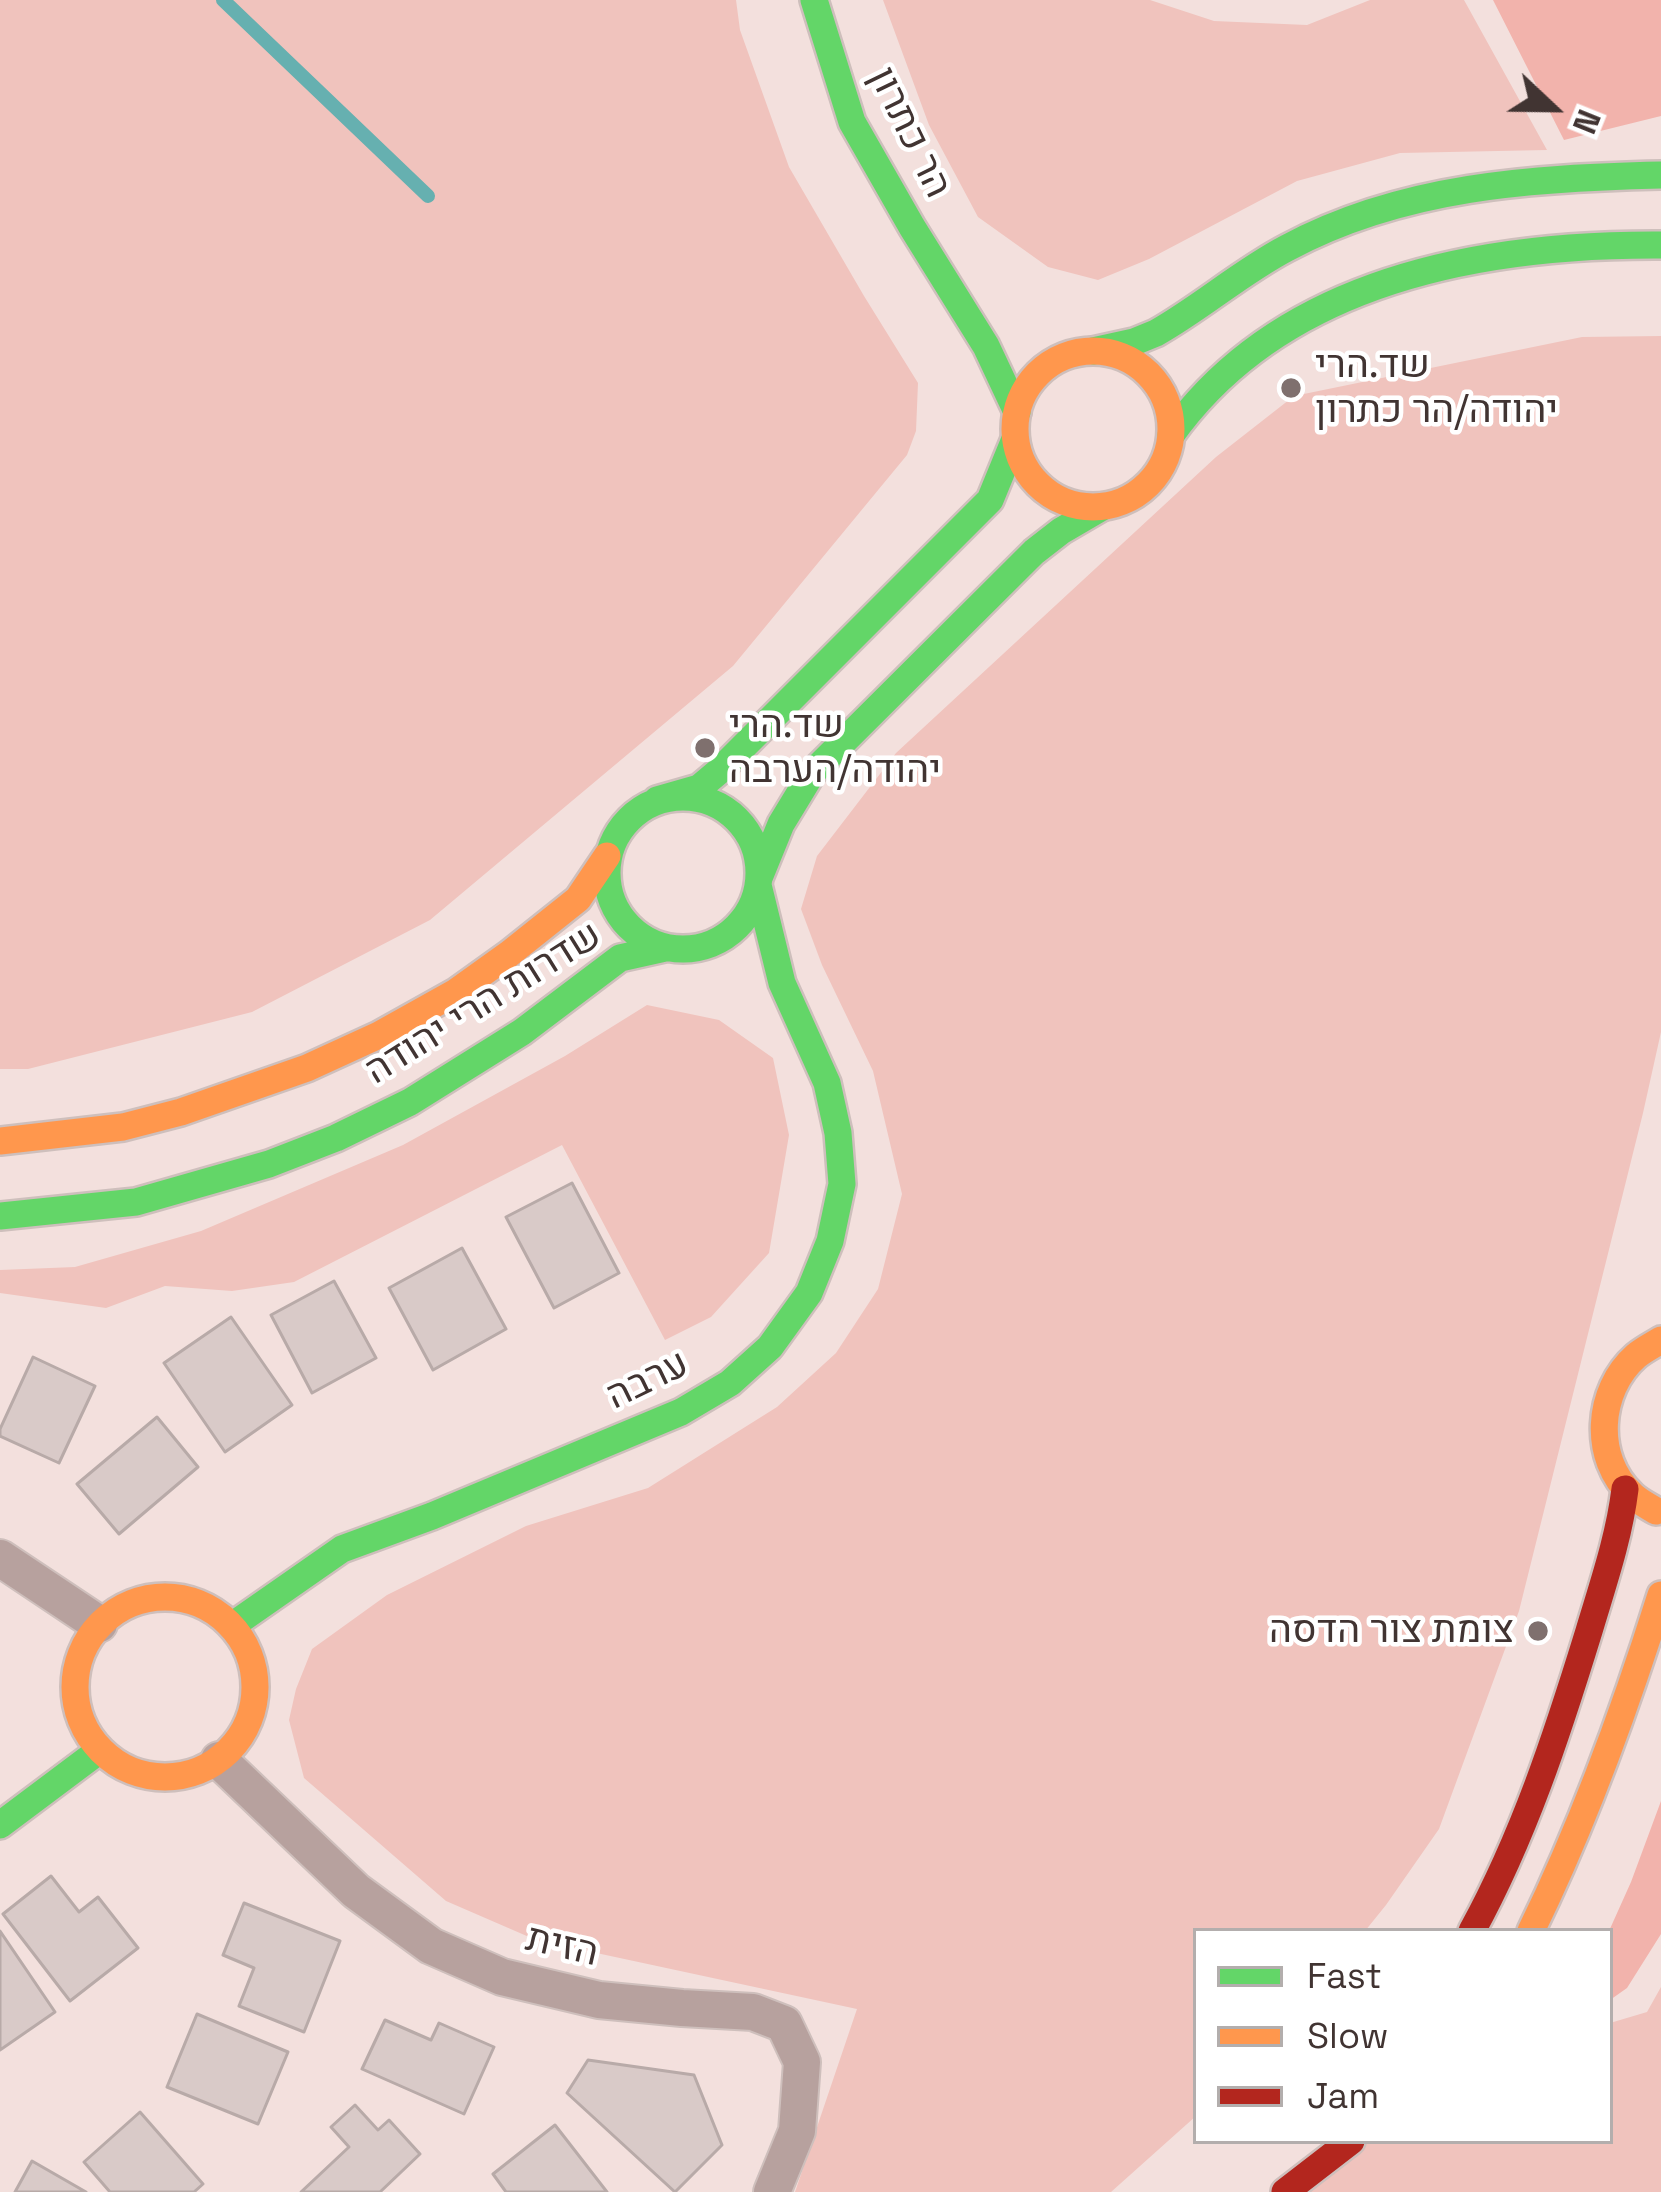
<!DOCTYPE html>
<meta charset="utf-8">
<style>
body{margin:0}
#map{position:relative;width:1661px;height:2192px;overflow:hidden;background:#f3e0dd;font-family:"Space Grotesk",sans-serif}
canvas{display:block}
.legend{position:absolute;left:1193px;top:1928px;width:420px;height:216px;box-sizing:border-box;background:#fff;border:3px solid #b3aead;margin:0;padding:15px 21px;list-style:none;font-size:36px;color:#413432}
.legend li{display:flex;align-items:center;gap:24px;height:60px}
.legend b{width:60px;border:3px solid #b3aead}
.north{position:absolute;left:1493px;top:48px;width:120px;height:120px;-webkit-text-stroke:9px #fff;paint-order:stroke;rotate:112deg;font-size:33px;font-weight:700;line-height:48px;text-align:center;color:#413432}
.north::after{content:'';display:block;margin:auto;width:42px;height:54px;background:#413432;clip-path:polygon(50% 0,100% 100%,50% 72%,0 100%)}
</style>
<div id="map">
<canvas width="1661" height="2192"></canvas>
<ul class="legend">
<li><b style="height:15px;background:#63d668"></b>Fast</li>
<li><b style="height:15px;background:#ff974d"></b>Slow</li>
<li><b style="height:15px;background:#b3261e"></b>Jam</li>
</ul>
<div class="north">N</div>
</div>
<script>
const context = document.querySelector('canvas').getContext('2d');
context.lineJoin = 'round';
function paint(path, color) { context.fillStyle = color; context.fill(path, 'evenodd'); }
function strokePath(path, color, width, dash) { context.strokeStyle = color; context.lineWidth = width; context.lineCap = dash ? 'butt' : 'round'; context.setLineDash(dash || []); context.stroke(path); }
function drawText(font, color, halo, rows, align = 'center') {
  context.font = font + ' "Space Grotesk",Heebo,sans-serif'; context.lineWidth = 9; context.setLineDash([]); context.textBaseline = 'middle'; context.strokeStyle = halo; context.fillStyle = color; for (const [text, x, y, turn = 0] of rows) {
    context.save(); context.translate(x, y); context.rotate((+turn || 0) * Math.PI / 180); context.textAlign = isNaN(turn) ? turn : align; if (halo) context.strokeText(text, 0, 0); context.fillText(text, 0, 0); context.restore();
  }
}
paint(new Path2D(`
 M0,0H736L740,30L789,167L864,296L918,383L916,431L907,455L733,666L430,920L252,1012L28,1069H0Z
 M883,0H1150L1214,21L1307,25L1370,0H1464L1547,150L1400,153L1297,181L1149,259L1098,280L1048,267L978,217L929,125Z
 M1661,336V1032L1643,1113L1519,1611L1439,1829L1386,1905L1365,1931H1196V2116L1111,2192H795L857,2009L536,1940L446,1901L304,1778L289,1720L296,1689L312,1649L387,1595L526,1526L648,1488L777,1407L836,1353L878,1289L902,1194L873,1071L822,965L801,909L817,856L896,753L1216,457L1294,396L1582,337Z
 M647,1005L719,1020L773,1058L789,1135L769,1253L711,1317L665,1340L562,1145L294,1282L232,1291L165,1286L106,1308L0,1293V1270L75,1267L201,1231L403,1145L565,1056Z
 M1661,1987V2192H1302L1356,2141H1610V2023L1647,2012Z`), '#f0c3bd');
paint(new Path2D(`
 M1493,0H1661V116L1564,140Z
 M1661,1801V1934L1627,1988L1610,2000L1609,1931L1631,1882Z`), '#f2b3ac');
strokePath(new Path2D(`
 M223,0L428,196`), '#66b0b0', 14);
const building = new Path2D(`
 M572,1183L619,1273L554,1308L506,1217Z
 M462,1248L506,1329L433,1370L389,1288Z
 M334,1281L376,1358L312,1393L271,1315Z
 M231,1317L292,1405L225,1452L164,1363Z
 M33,1357L95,1386L59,1463L0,1436V1429Z
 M157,1417L198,1467L119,1534L77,1484Z
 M51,1876L79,1912L98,1897L138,1948L70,2001L3,1914Z
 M244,1903L340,1941L304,2032L239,2006L254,1968L223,1955Z
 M0,1931L55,2012L0,2050Z
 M197,2014L288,2052L258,2124L167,2087Z
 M385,2020L431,2040L439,2023L494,2047L464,2114L362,2069Z
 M588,2060L694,2075L722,2145L675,2192L567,2093Z
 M355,2105L378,2130L389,2120L420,2154L380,2192H301L349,2147L331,2127Z
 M140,2112L203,2184L194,2192H110L84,2162Z
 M555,2125L607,2192H506L493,2174Z
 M32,2161L86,2192H15Z`);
paint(building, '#d9cac8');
strokePath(building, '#b8aaa8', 3);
const street = new Path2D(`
 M0,1558L99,1624
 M219,1760L356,1891L431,1946L502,1977L599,2000L682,2008L753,2012L784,2024L802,2062L797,2131L772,2192`);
const fast = new Path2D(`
 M814,0L852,122L912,227L986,346L1017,412
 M1093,351L1134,342L1156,333C1202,307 1241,272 1287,248C1402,186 1533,178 1661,175
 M1171,435C1282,279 1483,244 1661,245
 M607 873a76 76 0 1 1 152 0a76 76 0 1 1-152 0Z
 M657,800L699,788L718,772L990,500L1015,439
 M759,878L781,824L812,773L1034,552L1061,531L1102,507
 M0,1216L136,1202L269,1164L336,1138L410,1102L522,1032L620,958L665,948
 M233,1625L342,1549L432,1516L681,1412L730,1383L770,1347L809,1293L830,1241L842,1184L838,1133L827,1083L782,983L758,885
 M0,1825L100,1750`);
const slow = new Path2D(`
 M1015 429a78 78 0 1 1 156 0a78 78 0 1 1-156 0Z
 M0,1141L123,1127L181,1112L307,1068L379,1035L456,992L509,954L578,899L607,856
 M1656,1511C1648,1506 1638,1501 1632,1495C1592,1458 1597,1390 1636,1356C1643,1350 1653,1345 1661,1340
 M75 1687a90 90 0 1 1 180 0a90 90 0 1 1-180 0Z
 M1531,1931C1584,1823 1625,1710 1661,1595`);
const jam = new Path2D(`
 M1472,1931C1524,1836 1557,1735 1589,1631C1603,1584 1619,1538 1625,1489
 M1285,2192L1351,2141`);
strokePath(street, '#cebfbc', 40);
strokePath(fast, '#cebfbc', 32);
strokePath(slow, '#cebfbc', 32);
strokePath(jam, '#cebfbc', 32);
strokePath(street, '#b7a19e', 36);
strokePath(fast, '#63d668', 27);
strokePath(slow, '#ff974d', 27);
strokePath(jam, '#b3261e', 27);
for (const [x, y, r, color] of [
 [1291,388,12,"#7f706e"],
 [705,748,12,"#7f706e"],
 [1538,1631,12,"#7f706e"]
]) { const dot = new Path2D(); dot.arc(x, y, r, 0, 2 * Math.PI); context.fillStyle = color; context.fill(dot); strokePath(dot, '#fff', 4.5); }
drawText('39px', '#413432', '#fff', [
 ["הר כתרון",909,133,64],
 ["שדרות הרי יהודה",484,1004,-32],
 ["ערבה",648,1381,-26],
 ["הזית",562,1947,13]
]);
drawText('39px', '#413432', '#fff', [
 ["שד.הרי",1315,366],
 ["יהודה/הר כתרון",1315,411],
 ["שד.הרי",729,726],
 ["יהודה/הערבה",729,771],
 ["צומת צור הדסה",1514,1631,"right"]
], 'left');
</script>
